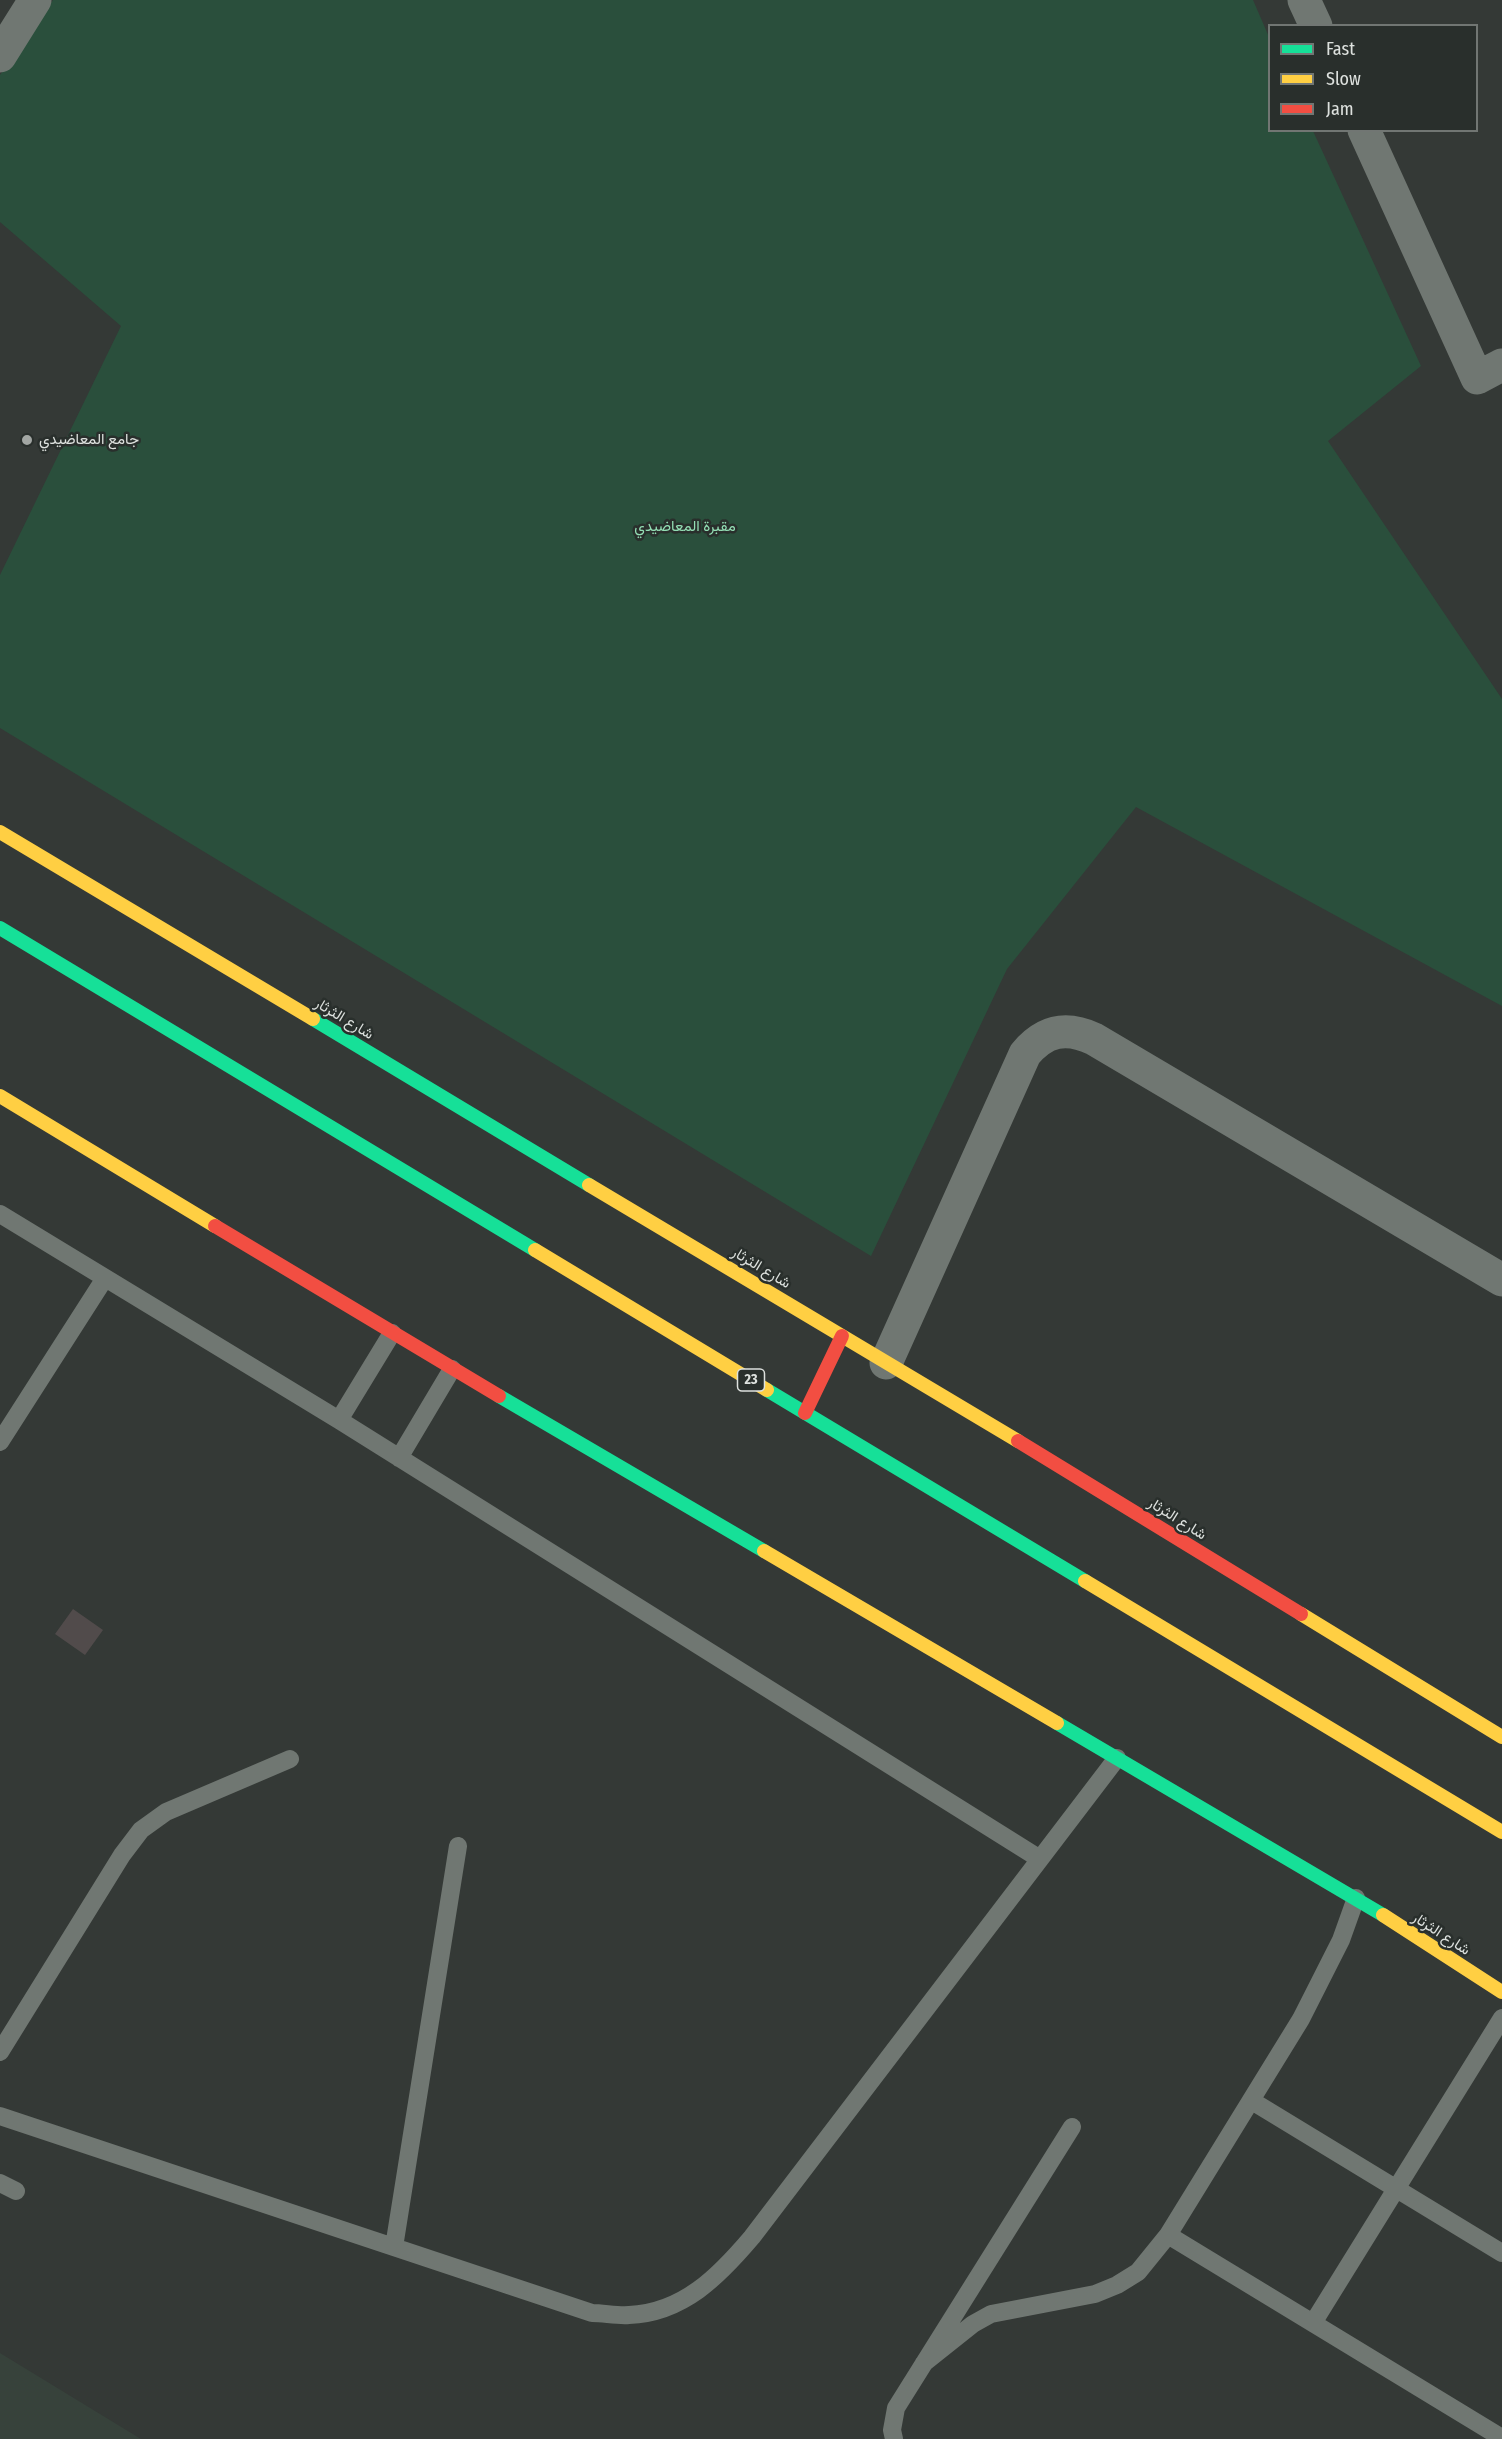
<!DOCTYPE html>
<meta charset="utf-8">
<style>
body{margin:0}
#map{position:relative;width:1502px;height:2439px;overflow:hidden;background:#343936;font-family:"Fira Sans Condensed",sans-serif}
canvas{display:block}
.legend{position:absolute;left:1268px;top:24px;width:210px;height:108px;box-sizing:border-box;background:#292f2c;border:2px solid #717673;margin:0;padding:8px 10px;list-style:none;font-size:18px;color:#dde1de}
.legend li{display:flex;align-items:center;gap:12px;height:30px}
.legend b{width:30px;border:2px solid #717673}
</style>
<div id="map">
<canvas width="1502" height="2439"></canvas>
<ul class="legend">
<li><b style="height:8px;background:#16e098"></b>Fast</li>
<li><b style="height:8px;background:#ffcf43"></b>Slow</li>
<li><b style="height:8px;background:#f24e42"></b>Jam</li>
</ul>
</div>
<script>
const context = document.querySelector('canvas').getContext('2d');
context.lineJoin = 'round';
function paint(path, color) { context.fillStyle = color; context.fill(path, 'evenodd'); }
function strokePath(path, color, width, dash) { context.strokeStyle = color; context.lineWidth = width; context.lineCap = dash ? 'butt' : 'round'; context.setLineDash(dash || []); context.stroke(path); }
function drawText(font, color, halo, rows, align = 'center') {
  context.font = font + ' "Fira Sans Condensed",Vazirmatn,sans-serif'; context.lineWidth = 5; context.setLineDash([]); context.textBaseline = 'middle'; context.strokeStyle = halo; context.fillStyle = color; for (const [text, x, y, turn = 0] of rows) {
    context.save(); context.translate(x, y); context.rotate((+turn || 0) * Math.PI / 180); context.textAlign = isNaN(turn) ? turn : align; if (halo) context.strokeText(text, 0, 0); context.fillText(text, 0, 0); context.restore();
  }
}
paint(new Path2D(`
 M0,2353L141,2439H0Z`), '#37423b');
paint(new Path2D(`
 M53,0H1253L1269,37L1270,130L1313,131L1421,366L1328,441L1502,699V1006L1136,807L1007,969L871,1256L0,728V575L121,326L0,222V75Z`), '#2a4f3c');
paint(new Path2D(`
 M73,1609L103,1630L85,1655L55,1634Z`), '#514b4b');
strokePath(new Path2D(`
 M0,1214L339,1420L1040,1859
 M339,1420L392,1333
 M0,1442L105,1278
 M399,1458L452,1369
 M0,2052L122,1855L141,1830L166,1812L290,1759
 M1252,2101L1502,2253
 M0,2116L592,2313C604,2313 617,2316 629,2315C683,2313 719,2276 752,2237L1117,1758
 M0,2183L16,2191
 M1168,2235L1502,2438
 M394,2247L458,1846
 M1313,2323L1502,2018
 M924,2363L973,2324L991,2314L1095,2294L1117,2285L1138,2272L1168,2235L1301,2019L1341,1940L1356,1898
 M894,2439L892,2430L896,2408L1072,2127`), '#707772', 18);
strokePath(new Path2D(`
 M1304,0L1316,26
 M0,56L35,0
 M1364,130L1477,378L1502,365
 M886,1363L1025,1054C1045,1030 1066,1026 1094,1039L1502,1280`), '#707772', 33);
strokePath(new Path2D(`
 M0,928L535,1250
 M313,1019L589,1185
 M767,1390L1085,1581
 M499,1396L764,1551
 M1057,1723L1383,1915`), '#16e098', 14);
strokePath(new Path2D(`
 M0,832L313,1019
 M0,1096L215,1226
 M589,1185L1018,1441
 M535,1250L767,1390
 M764,1551L1057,1723
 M1085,1581L1502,1832
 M1301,1614L1502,1737
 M1383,1915L1502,1992`), '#ffcf43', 14);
strokePath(new Path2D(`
 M215,1226L499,1396
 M805,1413L842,1336
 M1018,1441L1301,1614`), '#f24e42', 14);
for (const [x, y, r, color] of [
 [27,440,6,"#a2a6a3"]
]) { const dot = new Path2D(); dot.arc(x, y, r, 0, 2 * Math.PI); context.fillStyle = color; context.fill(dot); strokePath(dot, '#292f2c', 2); }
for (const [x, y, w] of [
 [751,1380,27]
]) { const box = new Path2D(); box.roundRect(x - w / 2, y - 11, w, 22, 4.5); context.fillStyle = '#292f2c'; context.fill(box); strokePath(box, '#dde1de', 1.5); }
drawText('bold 14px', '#dde1de', null, [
 ["23",751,1380]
]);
drawText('15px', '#dde1de', '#292f2c', [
 ["جامع المعاضيدي",39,440]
], 'left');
drawText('15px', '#93deb4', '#292f2c', [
 ["مقبرة المعاضيدي",685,527]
]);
drawText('15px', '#dde1de', '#292f2c', [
 ["شارع الثرثار",344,1019,31],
 ["شارع الثرثار",761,1268,31],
 ["شارع الثرثار",1177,1519,32],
 ["شارع الثرثار",1441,1934,33]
]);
</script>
